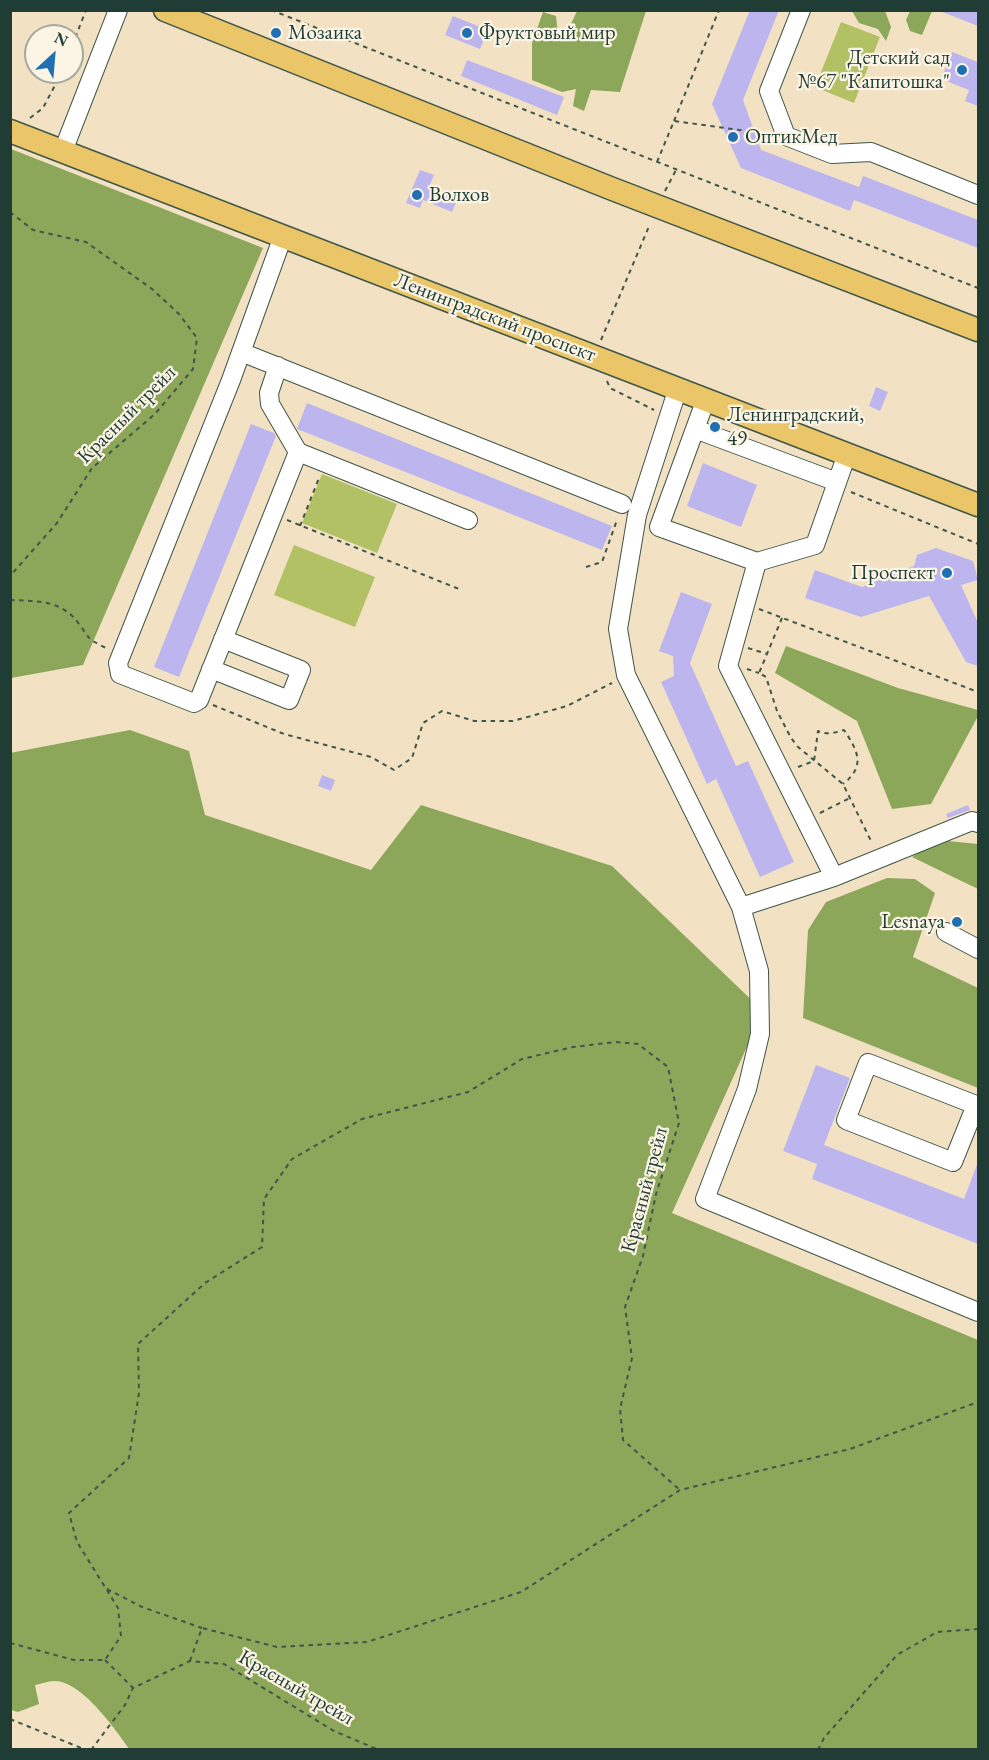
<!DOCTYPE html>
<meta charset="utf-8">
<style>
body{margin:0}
#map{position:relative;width:989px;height:1760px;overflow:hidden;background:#f2e2c3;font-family:"EB Garamond",serif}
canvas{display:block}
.frame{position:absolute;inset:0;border:12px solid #1f3d34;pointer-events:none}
.north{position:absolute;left:24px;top:24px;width:60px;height:60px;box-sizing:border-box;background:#fcf5e5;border:2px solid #a4ab9e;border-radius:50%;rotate:26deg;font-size:16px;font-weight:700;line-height:24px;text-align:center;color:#1f3d34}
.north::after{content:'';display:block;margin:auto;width:21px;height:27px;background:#1f6fb2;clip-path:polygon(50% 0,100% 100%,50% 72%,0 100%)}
</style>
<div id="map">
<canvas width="989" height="1760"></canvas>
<div class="frame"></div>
<div class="north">N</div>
</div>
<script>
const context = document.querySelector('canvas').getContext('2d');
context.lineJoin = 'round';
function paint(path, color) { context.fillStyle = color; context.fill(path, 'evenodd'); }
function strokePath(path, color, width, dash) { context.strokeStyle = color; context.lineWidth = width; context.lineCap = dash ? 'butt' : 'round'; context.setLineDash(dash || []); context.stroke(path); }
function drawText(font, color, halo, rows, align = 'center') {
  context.font = font + ' "EB Garamond",serif'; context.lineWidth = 4.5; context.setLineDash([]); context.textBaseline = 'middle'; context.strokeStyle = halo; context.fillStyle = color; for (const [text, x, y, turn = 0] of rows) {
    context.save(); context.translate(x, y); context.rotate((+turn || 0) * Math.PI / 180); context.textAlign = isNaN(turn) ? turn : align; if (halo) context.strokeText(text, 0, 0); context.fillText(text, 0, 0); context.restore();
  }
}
paint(new Path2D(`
 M841,22L880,37L854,103L815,87Z
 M322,474L397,504L377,553L302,523Z
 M294,545L375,577L355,627L274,595Z`), '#b1c164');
paint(new Path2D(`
 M577,11H646L620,92L591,90L584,111L573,106L576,89L562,92L532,80V43L543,12L556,16L558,35L571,24Z
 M852,11H885L891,27L886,41L878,29L859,23Z
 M910,11H932L922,35L910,31L906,20Z
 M11,149L263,248L83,665L11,678Z
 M786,646L898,688L978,710V716L931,804L892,809L857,721L775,673Z
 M130,730L189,751L205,815L371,870L421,805L612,866L763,1011L672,1213L978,1340V1749L130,1750C116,1730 81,1680 54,1681C48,1681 41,1684 35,1685L39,1704L18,1712L11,1710L10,753Z
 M938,840L978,844V889L912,857Z
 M887,878L915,879L935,893L913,957L978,988V1088L803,1018L808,930L826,902Z`), '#8ca75a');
paint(new Path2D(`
 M750,10H779L743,100L761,150L859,187L863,176L978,220V248L854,200L850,211L741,168L712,104Z
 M940,10H978V26L940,11Z
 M453,16L488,30L480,49L445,35Z
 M952,52L978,62V106L965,101L969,90L941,79Z
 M467,60L564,97L557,115L461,76Z
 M420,170L434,175L429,187L458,198L452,212L423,200L420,208L406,203Z
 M876,387L888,392L880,411L869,406Z
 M307,403L612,526L602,550L297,429Z
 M251,424L274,433L276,436L179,677L154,667Z
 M703,463L757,485L741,527L687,506Z
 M936,548L973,561L978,580L961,585L978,623V666L966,662L929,596L861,617L805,598L815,570L862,587L914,566L917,555Z
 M681,592L712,604L690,663L736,766L748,761L794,862L760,877L716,779L707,784L661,682L674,676L673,656L659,651Z
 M322,775L335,780L331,791L318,786Z
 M968,805L970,810L948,818L946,814Z
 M816,1065L850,1078L824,1145L964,1199L978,1162V1244L812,1179L817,1164L783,1151Z`), '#bdb6ee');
const minor = new Path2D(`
 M801,10L769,91L786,136L832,154L871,152L978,195
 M63,151L118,10
 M283,236L231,380L118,663L120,674L194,703L199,700L298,452
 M241,352L622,504
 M278,366L269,393L270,404L298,452L468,520
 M678,388L637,515L618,629L626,675L741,907L834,877
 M706,399L659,527L757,562
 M695,429L837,482
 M847,454L815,545L757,562L728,666L834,877L972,821L978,823
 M211,669L289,700L301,670L223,639
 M741,907L759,971L760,1034L747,1089L705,1199L978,1312
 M946,932L978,949
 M976,1105L953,1162L846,1120L868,1063L976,1105L978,1106`);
const major = new Path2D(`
 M165,10L610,188L978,330
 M10,131L978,505`);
strokePath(minor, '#3f5649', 20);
strokePath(major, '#3f5649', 25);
strokePath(new Path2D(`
 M271,10L978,288
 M72,46L86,10
 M30,118L43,108L62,72
 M674,121L719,10
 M657,162L674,121L769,134
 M665,191L676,170
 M10,212L33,230L86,242L152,289L179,314L197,338L193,369L155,414L92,468L57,523L10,576
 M601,340L650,224
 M607,381L610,388L654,410
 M851,492L978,544
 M287,520L459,589
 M300,526L319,478
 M586,567L602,562L617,520
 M10,600C37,601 62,600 79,624C91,640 86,638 106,648
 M759,609L978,692
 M782,618L759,673L766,677L777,711L791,738L798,747L843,784L872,843
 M748,648L767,654
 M747,669L759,673
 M213,705L284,734L371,757L394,770L412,758L423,723L442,711L474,721H513L567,706L612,683
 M798,767L814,761L818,731C827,735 835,733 844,730C858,751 866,766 843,784
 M820,813L850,798
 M107,1589L142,1607L202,1628
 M10,1643L74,1660H105L121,1636L118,1608L77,1542L69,1513L129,1458L139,1393L138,1344L205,1283L262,1247L264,1199L292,1159L362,1119L468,1092L522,1059L573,1047L616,1042L638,1044L668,1067L679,1123L656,1194L643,1256L625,1307L632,1358L620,1409L623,1440L680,1490
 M105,1660L133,1688
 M190,1661L202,1628L277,1647L367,1642L521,1592L680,1490L850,1449L978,1402
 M10,1719L86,1750
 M91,1750L125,1705L133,1688L190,1661L224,1664L334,1731L379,1750
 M818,1750L824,1738L897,1655L937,1632L978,1629`), '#3f5649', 2, [4.5, 4.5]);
strokePath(minor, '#fff', 18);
strokePath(major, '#eac669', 22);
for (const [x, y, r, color] of [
 [276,33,6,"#1f6fb2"],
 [467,33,6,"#1f6fb2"],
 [962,70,6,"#1f6fb2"],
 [733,137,6,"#1f6fb2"],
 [417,195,6,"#1f6fb2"],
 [715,427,6,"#1f6fb2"],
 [947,573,6,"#1f6fb2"],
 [957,922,6,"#1f6fb2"]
]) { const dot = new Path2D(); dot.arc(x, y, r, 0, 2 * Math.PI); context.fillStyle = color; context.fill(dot); strokePath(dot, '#fcf5e5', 2); }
drawText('21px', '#1f3d34', '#fcf5e5', [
 ["Мозаика",288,33],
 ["Фруктовый мир",479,33],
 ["Детский сад",950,58,"right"],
 ["№67 \"Капитошка\"",950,82,"right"],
 ["ОптикМед",745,137],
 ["Волхов",429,195],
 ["Ленинградский,",727,415],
 ["49",727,439],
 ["Проспект",935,573,"right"],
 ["Lesnaya",945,922,"right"]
], 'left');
drawText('21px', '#1f3d34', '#fcf5e5', [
 ["Ленинградский проспект",495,318,21],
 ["Красный трейл",127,415,-45],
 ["Красный трейл",645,1190,-75],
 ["Красный трейл",296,1688,30]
]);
</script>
